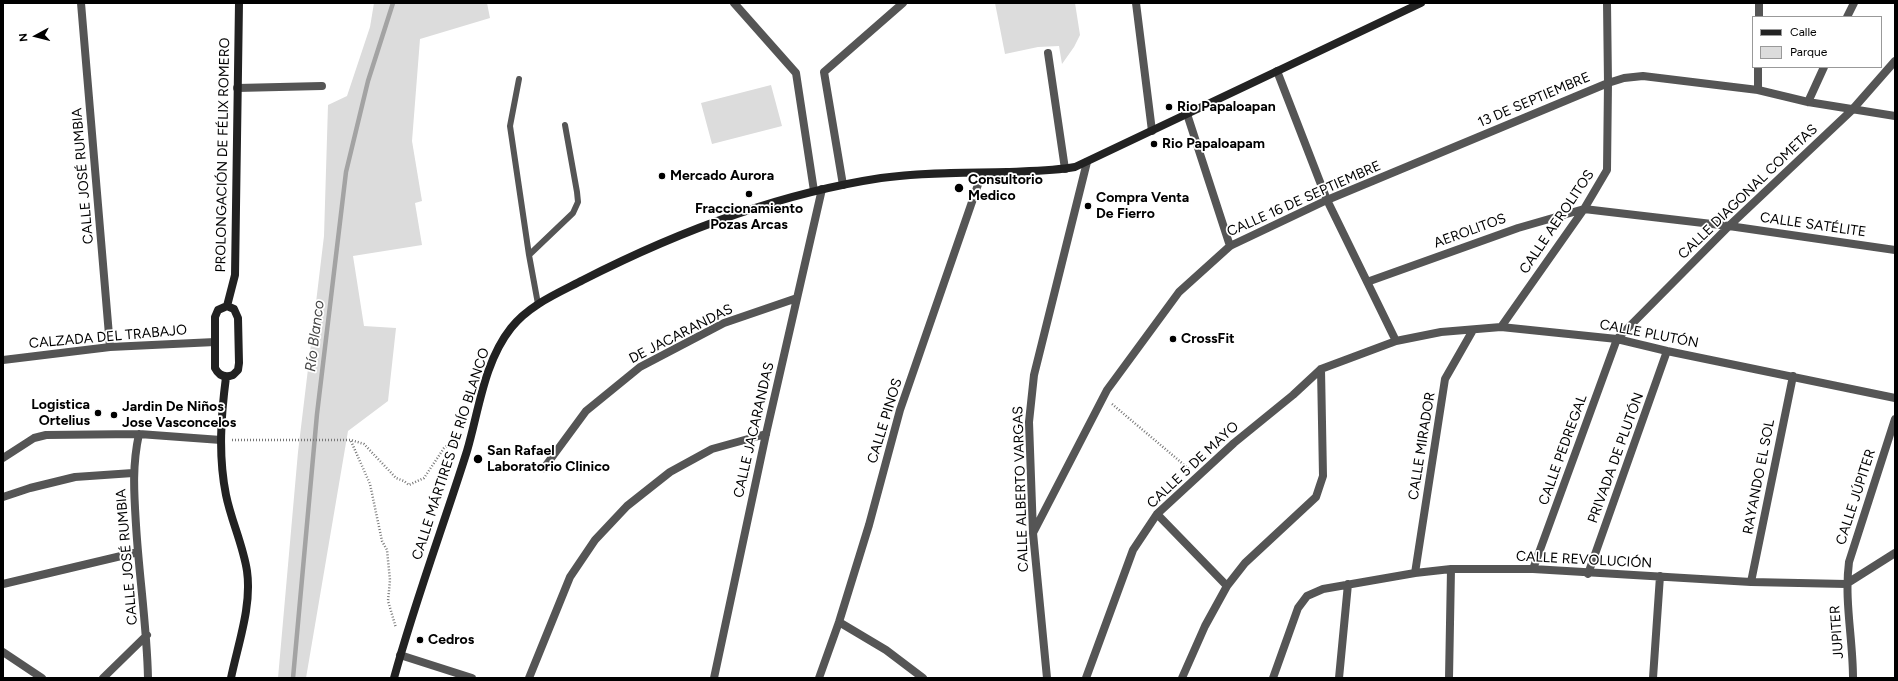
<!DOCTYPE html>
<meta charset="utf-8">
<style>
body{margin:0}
#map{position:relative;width:1898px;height:681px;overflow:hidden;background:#fff;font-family:Figtree,sans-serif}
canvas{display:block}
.frame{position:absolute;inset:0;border:4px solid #000;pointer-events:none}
.legend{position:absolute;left:1752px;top:16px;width:130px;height:52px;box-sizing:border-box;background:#fff;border:1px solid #999;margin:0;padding:5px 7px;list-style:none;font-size:12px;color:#000}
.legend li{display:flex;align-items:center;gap:8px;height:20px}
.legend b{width:20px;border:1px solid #999}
.north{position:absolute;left:16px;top:16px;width:40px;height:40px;-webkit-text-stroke:3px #fff;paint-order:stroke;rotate:263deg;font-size:11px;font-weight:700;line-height:16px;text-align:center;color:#000}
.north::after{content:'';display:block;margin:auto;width:14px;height:18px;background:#000;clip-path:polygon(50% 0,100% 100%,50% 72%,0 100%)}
</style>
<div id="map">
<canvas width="1898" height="681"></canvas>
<div class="frame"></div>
<ul class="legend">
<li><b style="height:5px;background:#222"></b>Calle</li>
<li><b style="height:11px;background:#dcdcdc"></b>Parque</li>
</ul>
<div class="north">N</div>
</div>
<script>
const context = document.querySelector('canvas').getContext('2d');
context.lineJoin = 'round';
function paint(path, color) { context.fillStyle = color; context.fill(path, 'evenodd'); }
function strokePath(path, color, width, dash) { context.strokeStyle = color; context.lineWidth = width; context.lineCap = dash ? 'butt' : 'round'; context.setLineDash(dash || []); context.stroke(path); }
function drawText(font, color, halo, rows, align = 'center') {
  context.font = font + ' Figtree,sans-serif'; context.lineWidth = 3.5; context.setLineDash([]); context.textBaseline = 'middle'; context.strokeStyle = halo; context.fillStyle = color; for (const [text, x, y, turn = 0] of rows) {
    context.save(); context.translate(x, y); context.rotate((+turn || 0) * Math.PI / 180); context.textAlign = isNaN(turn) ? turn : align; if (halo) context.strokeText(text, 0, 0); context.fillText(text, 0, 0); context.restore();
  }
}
paint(new Path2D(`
 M374,3H487L490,18L420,39L412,141L422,201L415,203L422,245L353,256L364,326L396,328L388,401L348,431L306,678H278L298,452L324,236L328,105L347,96L370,27Z
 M995,3H1075L1080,35L1074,47L1062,64L1059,46L1038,47L1005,54Z
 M771,85L782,126L712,144L701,103Z`), '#dcdcdc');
strokePath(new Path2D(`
 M293,678L317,414L346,172L368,81L393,3`), '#a3a3a3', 4.5);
strokePath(new Path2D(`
 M1112,404L1189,469
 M232,440H351L364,444L396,478L404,481L409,485L424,478L444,448L451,443L457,445
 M351,441L370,484L382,541L387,550L390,580L388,601L396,628`), '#777', 2.5, [1, 2]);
strokePath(new Path2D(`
 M519,79L510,126L529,255
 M538,304L529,255L573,213L578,202L577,192L565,125`), '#555', 6);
strokePath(new Path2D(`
 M81,3L110,347
 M734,3L796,73L814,191
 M1136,3L1152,131
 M1759,17V3
 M1847,17L1854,3
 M1048,53L1065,169
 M1277,71L1327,200L1396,341
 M237,88L322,86
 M1758,90V67
 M1808,102L1824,67
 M1187,114L1230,246
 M843,185L824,72L903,3
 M1367,282L1518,228L1584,209L1729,226L1895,250
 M1501,327L1584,209L1607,170L1608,83L1607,3
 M3,360L110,347L215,342
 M139,434C132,466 134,493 136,525C139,576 147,627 148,678
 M3,458L34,438L46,435L139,434L221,440
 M544,468L586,411L640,367L724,323L797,298
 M3,497L30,488L75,477L133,473
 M1157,514L1227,586
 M1033,533L1107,390L1179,292L1230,246L1327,200L1608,83L1624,78L1643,76L1758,90L1808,102L1895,116
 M1533,569L1617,339L1729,226L1852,110L1895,61
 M1415,573L1445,379L1473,330
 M1588,574L1667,351
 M1751,582L1793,376
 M3,584L138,552
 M1846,584L1895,553
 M839,622L886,650L923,678
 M3,652L42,678
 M400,655L472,678
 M103,678L147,635
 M529,678L570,577L595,540L627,506L670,472L712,449L766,434
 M714,678L766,434L822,189
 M819,678L839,622L869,525L900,410L982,173
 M1047,678L1033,533L1029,422L1034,375L1087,162
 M1086,678L1133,550L1157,514L1234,443L1293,395L1321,369L1396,341L1441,332L1501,327L1617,339L1667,351L1895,398
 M1182,678L1205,626L1227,586L1245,563L1316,497L1323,476L1321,369
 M1273,678L1298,608L1307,596L1323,589L1415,573L1451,569H1533L1751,582L1846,584
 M1339,678L1348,584
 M1449,678L1451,569
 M1653,678L1660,576
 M1853,678C1853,639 1844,601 1849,562L1895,419`), '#555', 8);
strokePath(new Path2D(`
 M227,306L235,275L239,3
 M227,306L234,309L238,318L239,363L238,370L233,375C225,378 219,376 215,368V317L218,310Z
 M226,377C221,416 218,455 226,495C231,520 243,545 247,571C252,606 238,644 231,678
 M394,678C415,601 443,527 467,451C479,410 484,362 511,328C529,305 558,293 583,280C677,232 776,194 881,178C923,172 966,173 1007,172C1030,171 1053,171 1075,167L1421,3`), '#222', 8);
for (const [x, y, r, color] of [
 [1169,107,4,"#000"],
 [1154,144,4,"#000"],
 [662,176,4,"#000"],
 [959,188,5,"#000"],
 [749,194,4,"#000"],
 [1088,206,4,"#000"],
 [1173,339,4,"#000"],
 [98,413,4,"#000"],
 [114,415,4,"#000"],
 [478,459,5,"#000"],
 [420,640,4,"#000"]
]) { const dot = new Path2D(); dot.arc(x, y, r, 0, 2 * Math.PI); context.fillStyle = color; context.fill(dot); strokePath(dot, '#fff', 1.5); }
drawText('14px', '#000', '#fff', [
 ["13 DE SEPTIEMBRE",1534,100,-23],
 ["PROLONGACIÓN DE FÉLIX ROMERO",223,155,-89],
 ["CALLE JOSÉ RUMBIA",83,176,-95],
 ["CALLE DIAGONAL COMETAS",1748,192,-44],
 ["CALLE 16 DE SEPTIEMBRE",1304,199,-24],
 ["CALLE AEROLITOS",1557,222,-56],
 ["CALLE SATÉLITE",1813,225,8],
 ["AEROLITOS",1470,231,-20],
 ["DE JACARANDAS",681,334,-27],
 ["CALLE PLUTÓN",1649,334,11],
 ["CALZADA DEL TRABAJO",108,337,-5],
 ["CALLE PINOS",885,421,-73],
 ["CALLE JACARANDAS",754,430,-77],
 ["CALLE MIRADOR",1422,446,-81],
 ["CALLE PEDREGAL",1563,450,-70],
 ["CALLE MÁRTIRES DE RÍO BLANCO",451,454,-72],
 ["PRIVADA DE PLUTÓN",1616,458,-70],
 ["CALLE 5 DE MAYO",1193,465,-43],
 ["RAYANDO EL SOL",1759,477,-79],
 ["CALLE ALBERTO VARGAS",1021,489,-92],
 ["CALLE JÚPITER",1856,497,-72],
 ["CALLE JOSÉ RUMBIA",127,557,-95],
 ["CALLE REVOLUCIÓN",1584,560,3],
 ["JUPITER",1837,632,-94]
]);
drawText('bold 14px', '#000', '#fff', [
 ["Rio Papaloapan",1177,107],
 ["Rio Papaloapam",1162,144],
 ["Mercado Aurora",670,176],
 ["Consultorio",968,180],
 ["Medico",968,196],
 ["Compra Venta",1096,198],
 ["De Fierro",1096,214],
 ["Fraccionamiento",749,209,"center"],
 ["Pozas Arcas",749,225,"center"],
 ["CrossFit",1181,339],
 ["Logistica",90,405,"right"],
 ["Ortelius",90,421,"right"],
 ["Jardin De Niños",122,407],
 ["Jose Vasconcelos",122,423],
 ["San Rafael",487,451],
 ["Laboratorio Clinico",487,467],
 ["Cedros",428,640]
], 'left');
drawText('italic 15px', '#444', '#fff', [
 ["Río Blanco",315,336,-83]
]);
</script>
